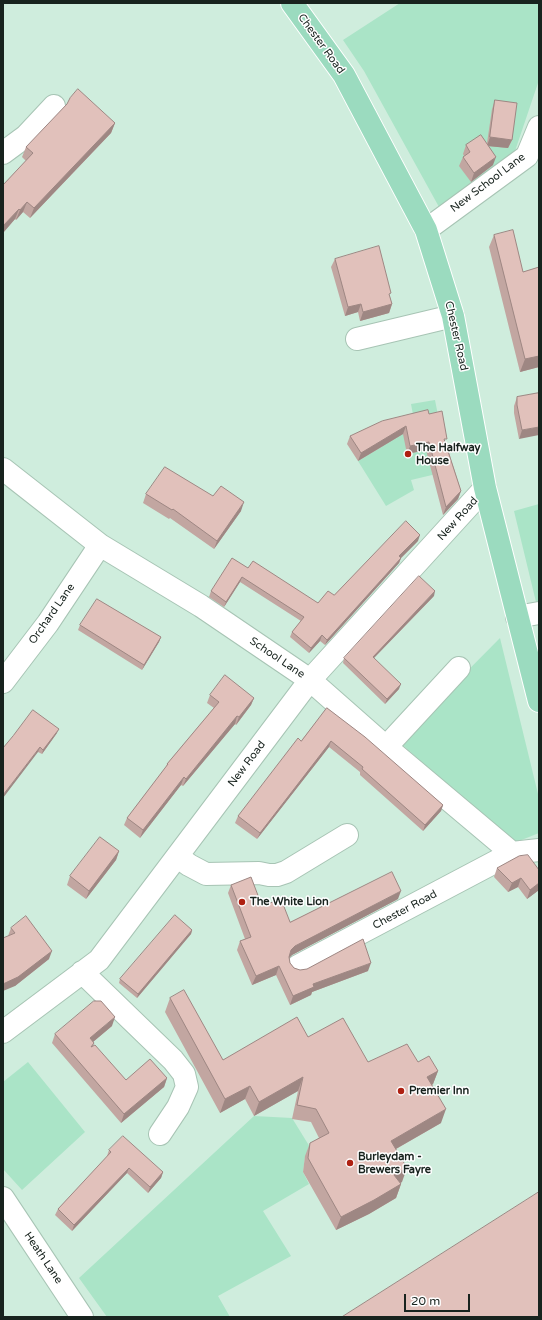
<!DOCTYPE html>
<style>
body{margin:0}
#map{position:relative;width:542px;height:1320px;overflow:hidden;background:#cfeddd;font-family:"Varela Round",sans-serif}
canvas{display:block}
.frame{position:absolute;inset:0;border:4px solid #18231e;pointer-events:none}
.scale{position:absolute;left:404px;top:1294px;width:66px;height:18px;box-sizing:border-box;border:2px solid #18231e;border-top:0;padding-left:5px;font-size:12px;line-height:14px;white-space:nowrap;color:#18231e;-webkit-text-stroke:3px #fff;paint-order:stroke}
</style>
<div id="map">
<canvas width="542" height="1320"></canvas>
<div class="frame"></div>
<div class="scale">20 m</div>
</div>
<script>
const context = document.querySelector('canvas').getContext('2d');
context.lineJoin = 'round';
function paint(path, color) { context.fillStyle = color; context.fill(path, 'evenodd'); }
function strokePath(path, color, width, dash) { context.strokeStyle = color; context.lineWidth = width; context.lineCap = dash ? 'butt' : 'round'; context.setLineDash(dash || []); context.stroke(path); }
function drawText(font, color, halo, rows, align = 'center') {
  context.font = font + ' "Varela Round",sans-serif'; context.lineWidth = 3; context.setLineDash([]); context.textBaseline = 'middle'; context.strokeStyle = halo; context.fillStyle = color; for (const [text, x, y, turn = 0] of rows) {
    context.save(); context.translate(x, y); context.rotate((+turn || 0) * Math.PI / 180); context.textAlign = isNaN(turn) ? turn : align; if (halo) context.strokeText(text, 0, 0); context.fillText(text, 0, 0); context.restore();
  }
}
paint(new Path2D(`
 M400,3H539V80L513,157L439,207L364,71L343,40Z
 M435,400L449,471L411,480L414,490L386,506L358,461L381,447L414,420L411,404Z
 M539,504V601L536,602L514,511Z
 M500,638L539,798V833L514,843L398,741Z
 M28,1062L85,1132L22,1190L3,1169V1082Z
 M254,1116L292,1118L313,1152L305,1157L303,1172L309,1184L263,1211L291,1256L218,1296L230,1317H107L79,1278Z`), '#aae4c7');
const minor = new Path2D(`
 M3,153L26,136L54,106
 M426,230L527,156L539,127
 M357,339L453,316
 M3,469L100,545L201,606L310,680L386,747L512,853L539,850
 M517,617L539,613
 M3,682L48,623L100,545
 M386,747L459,668
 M178,857L189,865L206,874L259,873L269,875H277L286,872L347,835
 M298,966L512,853
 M82,972L173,1060L184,1074L187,1087L178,1107L160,1134
 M3,1032L99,960L310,680L485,488
 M3,1198L82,1317`);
const major = new Path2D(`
 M292,3L344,75L426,230L453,316L485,488L539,701`);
strokePath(minor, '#a7c4b4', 24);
strokePath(major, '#fff', 24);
strokePath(minor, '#fff', 22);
strokePath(major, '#9bdbbf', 22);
paint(new Path2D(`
 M495,100L512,140L508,148L489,146L493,165L471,182L459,166L463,157L464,156L463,154L466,145L487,143L492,109Z
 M115,123L111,133L30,218L23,212L16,220L15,219L3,233V185L26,161L22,157L26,147Z
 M494,235L523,272L539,267V367L520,372L489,247Z
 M335,259L390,297L392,304L389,313L360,321L358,312L345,316L331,267Z
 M539,393L519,439L514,413V406L517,397Z
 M429,414L446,443L461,491L458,499L443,515L426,450L407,454L403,434L358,461L347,444L350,436Z
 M146,494L213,496L241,511L214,549L170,518L169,519L143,503Z
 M418,541L401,558L399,563L325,645L320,641L309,653L290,637L292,632L301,621L240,582L224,607L209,597L211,591L248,568L318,603L334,595Z
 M434,596L374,658L399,689L385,704L343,663L344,658Z
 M80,625L161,637L159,642L142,670L78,630Z
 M210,695L254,698L251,705L236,725L235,724L183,786L181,785L140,838L124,825L127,818L166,767L167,764L214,708L207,703Z
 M327,708L443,805L441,811L423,831L360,775V772L329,747L257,839L235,823L238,816L301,741Z
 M57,733L42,754L38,752L3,748Z
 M119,851L116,860L86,899L67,885L70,876Z
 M497,868L539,870V890L527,899L518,887L508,892L494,877Z
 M231,885L262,906L290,922L398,899L292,955L289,958L290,963L294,968L300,970L368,971L312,992L311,995L290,1005L276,975L252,985L237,950L240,941L245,939L228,893Z
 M11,928L49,959L15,986L8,936Z
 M192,930L191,934L137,998L119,983L120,979Z
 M170,998L223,1060L308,1037L368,1062H418L438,1071L433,1084L432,1085L441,1123L396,1149L402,1182L400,1183L401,1184L396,1198L369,1214L336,1230L303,1172L305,1156L310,1143L319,1138L311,1122L292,1119L298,1091L254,1116L245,1099L220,1113L165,1012Z
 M112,1026L93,1042L94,1043L93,1046L126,1080L167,1078L164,1087L121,1123L52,1043L55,1034Z
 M109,1150L163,1172L161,1178L148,1193L127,1173L72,1231L55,1215L58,1209L108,1156H107Z`), '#c2a6a1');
paint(new Path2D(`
 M115,123L111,133L30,218L34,208Z
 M490,137L512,140L508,148L487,146Z
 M496,157L493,165L471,182L474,173Z
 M27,202L23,212L16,220L20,210Z
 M19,209L15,219L3,233V226Z
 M361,304L358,312L345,316L348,307Z
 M392,304L389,313L360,321L363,312Z
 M539,356V367L520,372L525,359Z
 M406,426L403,434L358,461L361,453Z
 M539,427V435L519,439L522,430Z
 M429,442L426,450L407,454L410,446Z
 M461,491L458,499L443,515L446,507Z
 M244,502L241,511L214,549L217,541Z
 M420,535L418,541L397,562L399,556Z
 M401,558L399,563L325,645L327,640Z
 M242,577L240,582L224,607L226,602Z
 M435,591L434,596L371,661L373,657Z
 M322,635L320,641L309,653L311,648Z
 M161,637L159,642L142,670L144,665Z
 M401,684L399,689L385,704L387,699Z
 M254,698L251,705L236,725L239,717Z
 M237,716L235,724L183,786L186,779Z
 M59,729L57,733L42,754L43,750Z
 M331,741L329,747L257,839L260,833Z
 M40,747L38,752L3,798V795Z
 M184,777L181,785L140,838L143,830Z
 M443,805L441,811L423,831L425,825Z
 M119,851L116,860L86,899L89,891Z
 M521,878L518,887L508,892L512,883Z
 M539,883V890L527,899L530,890Z
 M401,891L398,899L292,955L288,959L291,950L295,946Z
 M192,930L191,934L137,998L138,994Z
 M52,951L49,959L15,986L3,991V984Z
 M371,963L368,971L312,992L311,995L290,1005L293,996L313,984Z
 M279,966L276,975L252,985L256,976Z
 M115,1017L112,1026L87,1047L90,1038Z
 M438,1071L433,1084L423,1091L427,1077Z
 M303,1077L298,1091L254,1116L259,1102Z
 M167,1078L164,1087L121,1123L124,1114Z
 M250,1086L245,1099L220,1113L225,1099Z
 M446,1109L441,1123L387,1154L391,1141Z
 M129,1168L127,1173L72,1231L74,1225Z
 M407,1168L402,1182L389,1189L394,1175Z
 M163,1172L161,1178L148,1193L150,1187Z
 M401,1184L396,1198L369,1214L336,1230L341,1217Z`), '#9e8783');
const building = new Path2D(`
 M78,89L115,123L34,208L27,202L20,210L19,209L3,226V185L33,153L26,147L67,104L70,98Z
 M495,100L517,103L512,140L490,137Z
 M481,135L496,157L474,173L463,157L470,152L466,145Z
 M513,230L523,272L539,267V356L525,359L494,235Z
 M379,246L391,293L389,294L392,304L363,312L361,304L348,307L335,259Z
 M539,393V427L522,430L517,405V397Z
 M428,410L429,414L442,411L447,439H444L461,491L446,507L429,442L410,446L406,426L361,453L350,436L382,421Z
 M165,467L213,496L221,486L244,502L217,541L173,509L172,510L146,494Z
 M406,521L420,535L399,556L401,558L327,640L322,635L311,648L292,632L304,617L242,577L226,602L211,591L232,558L248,568L253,561L318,603L328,591L334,595Z
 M419,576L435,591L373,657L401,684L387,699L344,658Z
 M97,599L161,637L144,665L80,625Z
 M225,675L254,698L239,717L237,716L186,779L184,777L143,830L127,818L168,764H167L219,702L210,695Z
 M327,708L365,737L443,805L425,825L362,769L363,767L331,741L260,833L238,816L298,738L301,741Z
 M33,710L59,729L43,750L40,747L3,795V748L13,736Z
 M100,837L119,851L89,891L70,876Z
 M528,855L539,870V883L530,890L521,878L512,883L497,868L519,856Z
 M392,872L401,891L295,946L291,950L289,957L290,963L294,968L300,970L307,969L363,939L371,963L313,984L314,987L293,996L279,966L256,976L240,941L251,937L231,885L251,877L262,906L281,899L290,922Z
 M175,915L192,930L138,994L120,979Z
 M26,916L52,951L18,977L3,984V938L15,933L11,928Z
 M184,990L223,1060L297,1017L308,1037L343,1018L368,1062L407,1044L418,1062L429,1056L438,1071L427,1077L446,1109L391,1141L407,1168L394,1175L401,1184L374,1200L341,1217L308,1158L310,1143L329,1133L316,1109L297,1105L303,1077L259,1102L250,1086L225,1099L170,998Z
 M94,1001H101L115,1017L90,1038L94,1043L91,1047L95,1045L126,1080L150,1059L167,1078L124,1114L55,1034Z
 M123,1136L163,1172L150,1187L129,1168L74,1225L58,1209L111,1152L109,1150Z
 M539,1192V1317H342Z`);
paint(building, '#e1c1bb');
strokePath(building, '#9e8783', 1);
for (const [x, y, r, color] of [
 [408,454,4,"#af2011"],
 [242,902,4,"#af2011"],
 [401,1091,4,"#af2011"],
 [350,1163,4,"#af2011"]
]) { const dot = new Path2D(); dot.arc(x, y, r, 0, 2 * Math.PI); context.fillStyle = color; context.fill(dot); strokePath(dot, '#fff', 1.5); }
drawText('11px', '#18231e', '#fff', [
 ["Chester Road",321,44,54],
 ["New School Lane",488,183,-37],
 ["Chester Road",456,336,77],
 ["New Road",458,519,-48],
 ["Orchard Lane",52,614,-55],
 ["School Lane",277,658,34],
 ["New Road",247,764,-53],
 ["Chester Road",405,910,-28],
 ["Heath Lane",43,1258,56]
]);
drawText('bold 11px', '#18231e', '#fff', [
 ["The Halfway",416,448],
 ["House",416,461],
 ["The White Lion",250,902],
 ["Premier Inn",409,1091],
 ["Burleydam -",358,1157],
 ["Brewers Fayre",358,1170]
], 'left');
</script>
